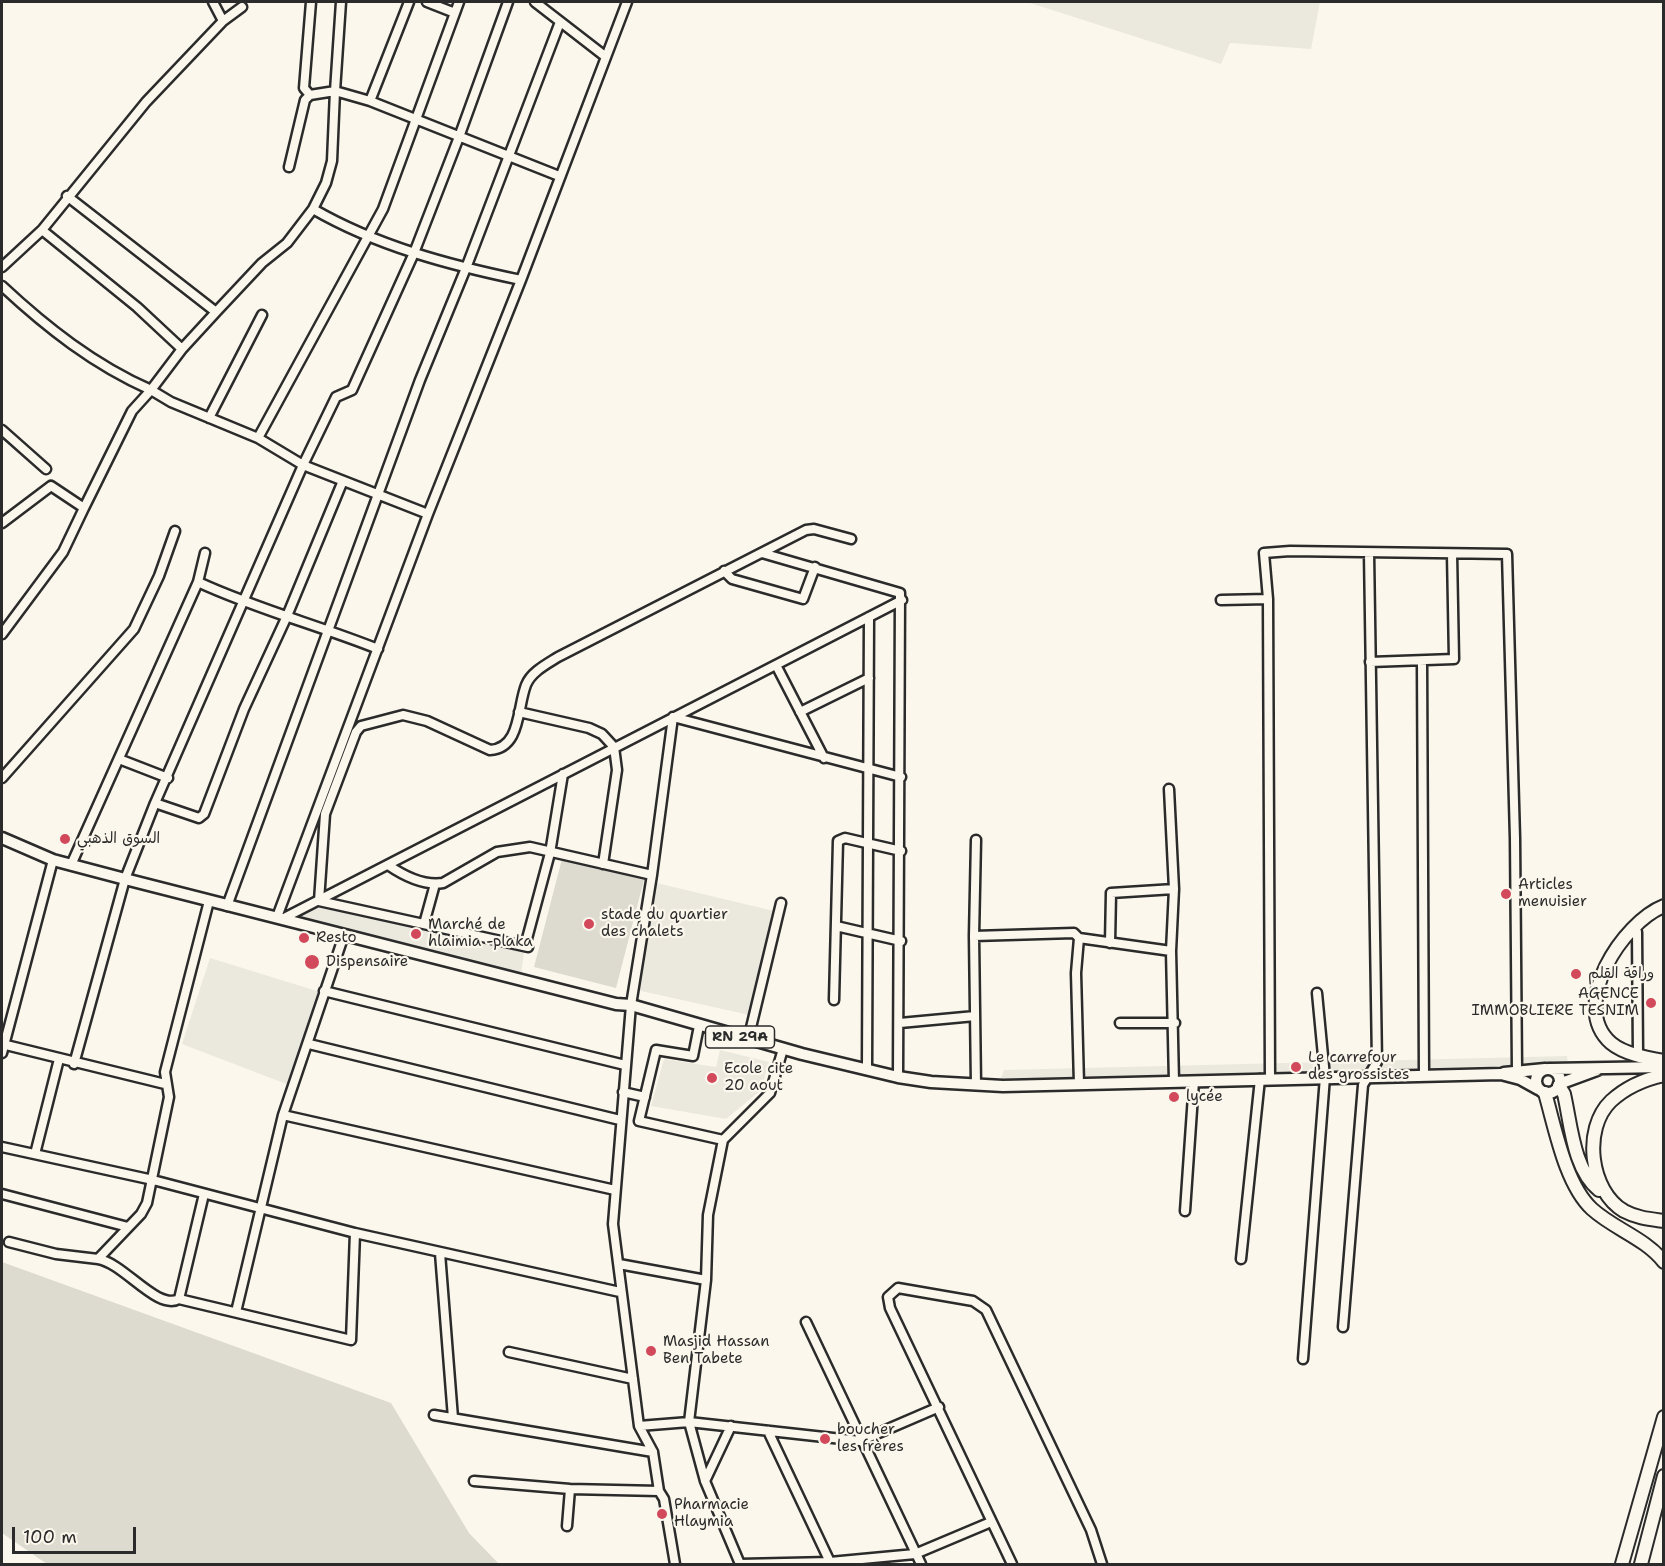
<!DOCTYPE html>
<meta charset="utf-8">
<style>
body{margin:0}
#map{position:relative;width:1665px;height:1566px;overflow:hidden;background:#fbf7ec;font-family:"Shantell Sans",sans-serif}
canvas{display:block}
.frame{position:absolute;inset:0;border:3px solid #2b2b2b;pointer-events:none}
.scale{position:absolute;left:12px;top:1527px;width:124px;height:27px;box-sizing:border-box;border:3px solid #2b2b2b;border-top:0;padding-left:8px;font-size:18px;line-height:21px;white-space:nowrap;color:#2b2b2b;-webkit-text-stroke:4px #fbf7ec;paint-order:stroke}
</style>
<div id="map">
<canvas width="1665" height="1566"></canvas>
<div class="frame"></div>
<div class="scale">100 m</div>
</div>
<script>
const context = document.querySelector('canvas').getContext('2d');
context.lineJoin = 'round';
function paint(path, color) { context.fillStyle = color; context.fill(path, 'evenodd'); }
function strokePath(path, color, width, dash) { context.strokeStyle = color; context.lineWidth = width; context.lineCap = dash ? 'butt' : 'round'; context.setLineDash(dash || []); context.stroke(path); }
function drawText(font, color, halo, rows, align = 'center') {
  context.font = font + ' "Shantell Sans","Playpen Sans Arabic",sans-serif'; context.lineWidth = 4.5; context.setLineDash([]); context.textBaseline = 'middle'; context.strokeStyle = halo; context.fillStyle = color; for (const [text, x, y, turn = 0] of rows) {
    context.save(); context.translate(x, y); context.rotate((+turn || 0) * Math.PI / 180); context.textAlign = isNaN(turn) ? turn : align; if (halo) context.strokeText(text, 0, 0); context.fillText(text, 0, 0); context.restore();
  }
}
paint(new Path2D(`
 M1027,2H1320L1311,49L1230,43L1221,64Z
 M644,880L774,911L754,1016L628,988Z
 M319,901L525,946L521,975L291,916Z
 M210,958L320,992L289,1085L182,1044Z
 M720,1050L769,1062L761,1090L726,1119L651,1106L664,1059L716,1067Z
 M1567,1056L1568,1064L1000,1081L1004,1070Z`), '#ebe8de');
paint(new Path2D(`
 M562,859L644,880L616,988L534,967Z
 M2,1262L391,1403L469,1533L499,1564H47L2,1533Z`), '#dddad0');
const minor = new Path2D(`
 M213,2L223,21
 M341,2L335,91L370,101L559,176
 M427,2L455,13
 M535,2L606,57
 M310,95L304,88L311,2
 M370,101L409,2
 M67,196L216,312L182,349L151,390L171,402L258,438L303,465L428,514
 M313,209C377,246 449,265 521,280
 M42,230L137,307L182,349
 M2,267L42,230L146,102L223,21L242,7
 M2,286C46,327 94,365 151,390L132,411L84,508
 M216,312L262,263L287,243L313,209L326,183L332,161L335,91L310,95L305,100L289,167
 M209,418L262,315
 M2,430L46,469
 M258,438L383,209L459,2
 M2,523L51,486L84,508L63,552L2,634
 M762,553L900,593L898,1077
 M724,571L732,579L803,599L815,567
 M198,582C256,609 318,625 378,649
 M1268,599L1270,1079
 M1221,600L1268,599L1264,553L1290,551L1507,554L1515,838L1517,1070
 M1422,661L1424,1074
 M1370,662L1454,659L1452,554
 M776,665L824,758
 M519,712L589,728L602,734L614,747L617,770L603,864
 M800,712L869,678
 M119,759L168,778
 M2,778L134,629L159,576L175,531
 M1169,789L1174,889L1171,951L1174,1082
 M155,803L199,818L204,814L244,709L287,616L342,483
 M976,840L974,936L1074,933L1079,938L1171,951
 M71,865L198,582L205,553
 M388,865C404,876 423,886 443,883L497,852L530,847L652,875L673,717L901,777
 M227,906L420,380L466,268L560,22
 M277,917L428,514L521,280L627,2
 M284,918L902,600
 M424,924L435,884
 M836,926L901,941
 M1637,932L1638,1055
 M974,936L976,1085
 M1110,943L1111,893L1174,889
 M525,946L550,853L563,774
 M528,947L319,901L325,814L356,732L361,726L403,715L427,721L490,750C521,748 517,708 526,685C531,672 547,664 558,657L806,530L814,529L851,539
 M324,991L625,1065
 M834,1000L838,841L845,838L901,851
 M900,1023L975,1016
 M1120,1023H1175
 M699,1026L693,1056L656,1050L639,1121L723,1140
 M748,1040L781,903
 M2,1044L165,1084
 M309,1044L620,1120
 M783,1049L770,1093L723,1140L708,1215L706,1280L689,1422L705,1481L740,1564L830,1562L915,1554L991,1522
 M2,1053L53,860
 M74,1064L125,879L155,803L303,465L336,397L352,390L414,253L459,137L508,2
 M867,1070L869,617
 M1079,1084L1076,973L1079,938
 M623,1092L645,1097
 M283,1115L344,935
 M2,1147L153,1180L355,1233L620,1292
 M35,1154L59,1059
 M2,1194L128,1227
 M1185,1211L1194,1081
 M9,1242L56,1254L98,1259L141,1214L147,1203L169,1097L165,1072L209,901
 M440,1253L453,1418
 M98,1259C124,1263 157,1311 179,1299L351,1340L355,1233
 M1241,1259L1260,1079
 M619,1264L706,1280
 M179,1299L204,1194
 M236,1312L283,1115L615,1190
 M806,1322L921,1564
 M1343,1327L1363,1085L1377,1062L1369,553
 M509,1352L633,1379
 M1303,1359L1325,1077L1317,993
 M434,1415L653,1452
 M639,1426L689,1422L860,1441L939,1407
 M768,1431L830,1562
 M474,1481L570,1489L659,1491L653,1452L639,1426L613,1224L631,1005L652,875
 M705,1481L731,1426
 M659,1491L664,1499L675,1564
 M567,1526L570,1489
 M1012,1564L890,1308L888,1297L898,1288L973,1301L986,1310L1091,1530L1102,1564`);
const major = new Path2D(`
 M2,838L53,860L125,879L616,1004L631,1005L802,1054L898,1077L931,1082L1003,1086L1501,1074L1520,1079L1538,1089
 M1550,1069L1664,1067
 M1536 1081a12 12 0 1 1 24 0a12 12 0 1 1-24 0Z
 M1504,1073L1545,1069
 M1559,1084L1597,1070`);
const highway = new Path2D(`
 M1664,906C1623,922 1568,1005 1611,1043C1624,1054 1647,1058 1664,1061
 M1664,1075C1645,1079 1625,1088 1611,1101C1582,1129 1590,1191 1624,1211C1637,1218 1649,1219 1664,1221
 M1559,1086L1564,1094C1571,1124 1573,1169 1599,1190
 M1545,1093C1555,1127 1565,1184 1592,1209C1614,1229 1645,1238 1664,1262
 M1622,1564L1664,1417
 M1641,1564L1664,1476`);
strokePath(minor, '#2b2b2b', 13);
strokePath(major, '#2b2b2b', 15);
strokePath(highway, '#2b2b2b', 16);
strokePath(minor, '#fbf7ec', 8);
strokePath(major, '#fbf7ec', 10);
strokePath(highway, '#fbf7ec', 12);
for (const [x, y, r, color] of [
 [65,839,6,"#d1495b"],
 [1506,894,6,"#d1495b"],
 [589,924,6,"#d1495b"],
 [416,934,6,"#d1495b"],
 [304,938,6,"#d1495b"],
 [312,962,8,"#d1495b"],
 [1576,974,6,"#d1495b"],
 [1651,1003,6,"#d1495b"],
 [1296,1067,6,"#d1495b"],
 [712,1078,6,"#d1495b"],
 [1174,1097,6,"#d1495b"],
 [651,1351,6,"#d1495b"],
 [825,1439,6,"#d1495b"],
 [662,1514,6,"#d1495b"]
]) { const dot = new Path2D(); dot.arc(x, y, r, 0, 2 * Math.PI); context.fillStyle = color; context.fill(dot); strokePath(dot, '#fbf7ec', 2); }
for (const [x, y, w] of [
 [740,1037,69]
]) { const box = new Path2D(); box.roundRect(x - w / 2, y - 11, w, 22, 4.5); context.fillStyle = '#fbf7ec'; context.fill(box); strokePath(box, '#2b2b2b', 1.5); }
drawText('bold 14px', '#2b2b2b', null, [
 ["RN 29A",740,1037]
]);
drawText('15px', '#2b2b2b', '#fbf7ec', [
 ["السوق الذهبي",77,839],
 ["Articles",1518,885],
 ["menuisier",1518,902],
 ["stade du quartier",601,915],
 ["des chalets",601,932],
 ["Marché de",428,925],
 ["hlaimia -plaka",428,942],
 ["Resto",316,938],
 ["Dispensaire",326,962],
 ["وراقة القلم",1588,974],
 ["AGENCE",1639,994,"right"],
 ["IMMOBLIERE TESNIM",1639,1011,"right"],
 ["Le carrefour",1308,1058],
 ["des grossistes",1308,1075],
 ["Ecole cite",724,1069],
 ["20 aout",724,1086],
 ["lycée",1186,1097],
 ["Masjid Hassan",663,1342],
 ["Ben Tabete",663,1359],
 ["boucher",837,1430],
 ["les frères",837,1447],
 ["Pharmacie",674,1505],
 ["Hlaymia",674,1522]
], 'left');
</script>
